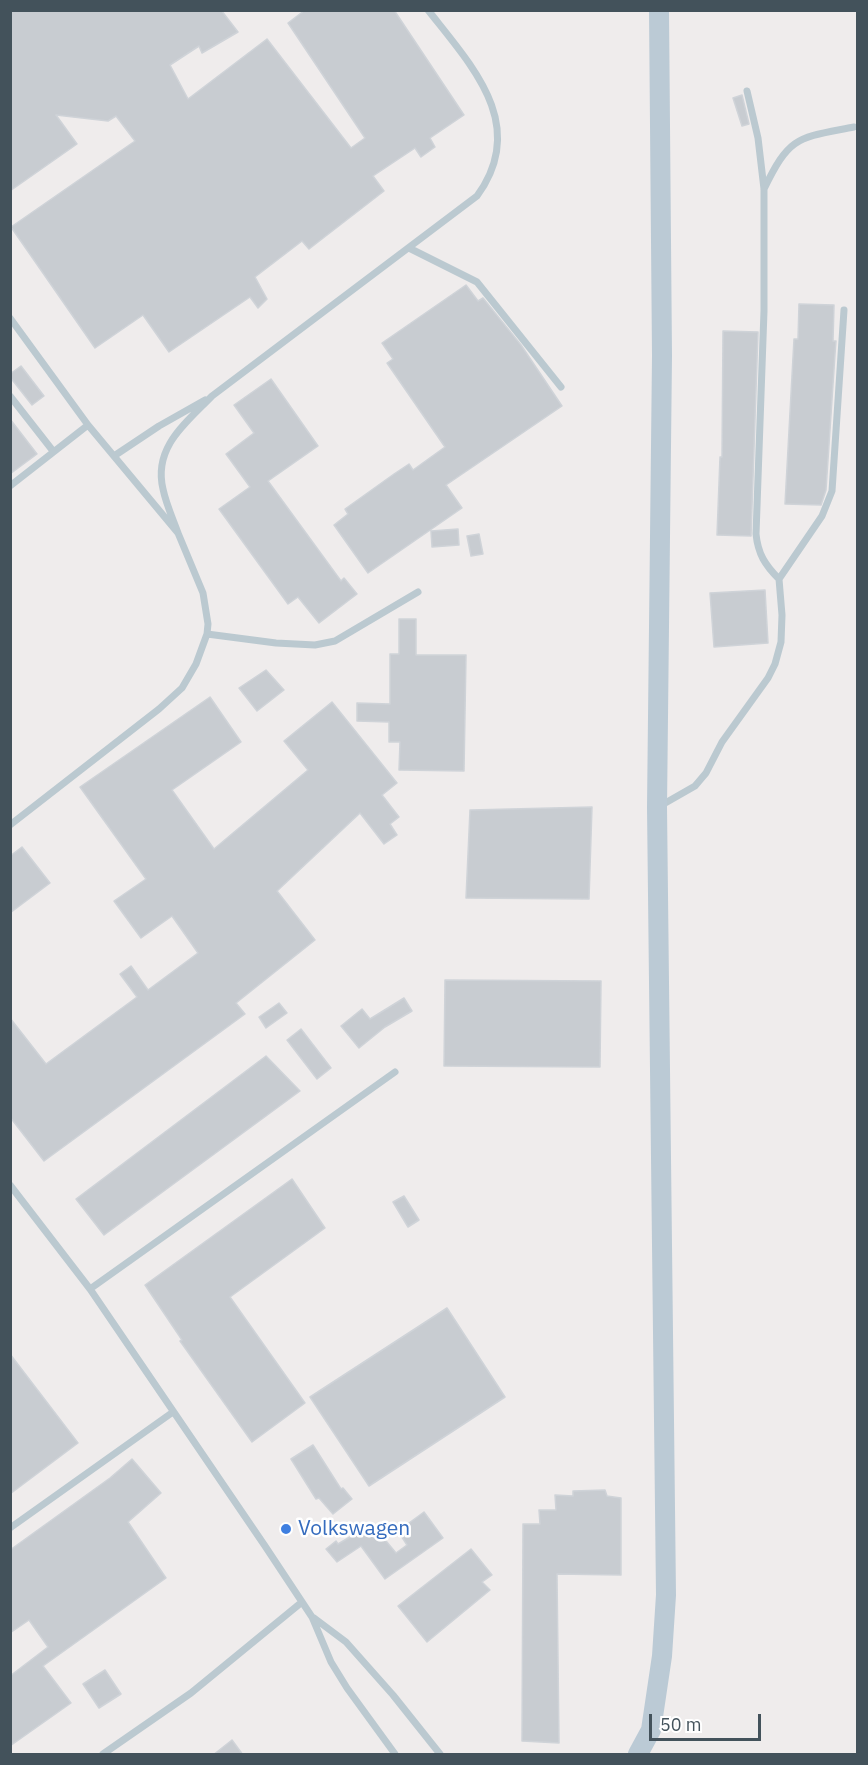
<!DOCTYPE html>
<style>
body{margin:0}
#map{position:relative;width:868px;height:1765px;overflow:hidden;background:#efecec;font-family:"IBM Plex Sans",sans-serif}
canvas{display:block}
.frame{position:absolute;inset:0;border:12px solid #43525b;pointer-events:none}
.scale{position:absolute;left:649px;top:1714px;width:112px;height:27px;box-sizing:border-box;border:3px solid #43525b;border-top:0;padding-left:8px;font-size:18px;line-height:21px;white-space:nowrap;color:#43525b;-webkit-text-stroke:4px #fff;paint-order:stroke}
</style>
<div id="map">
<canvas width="868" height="1765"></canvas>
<div class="frame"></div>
<div class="scale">50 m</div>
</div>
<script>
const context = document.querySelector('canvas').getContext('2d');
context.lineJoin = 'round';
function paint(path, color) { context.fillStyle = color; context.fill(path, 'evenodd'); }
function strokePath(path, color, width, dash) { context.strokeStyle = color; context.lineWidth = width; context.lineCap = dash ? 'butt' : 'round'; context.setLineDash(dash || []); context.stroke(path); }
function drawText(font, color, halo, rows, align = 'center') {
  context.font = font + ' "IBM Plex Sans",sans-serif'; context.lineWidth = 5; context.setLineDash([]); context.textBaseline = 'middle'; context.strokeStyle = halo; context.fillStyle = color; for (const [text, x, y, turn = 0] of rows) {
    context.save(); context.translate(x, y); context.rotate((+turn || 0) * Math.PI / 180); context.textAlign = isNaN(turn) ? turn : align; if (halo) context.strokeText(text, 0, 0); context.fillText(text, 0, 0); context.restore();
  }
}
const building = new Path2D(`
 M10,10H221L238,32L202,53L199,46L170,65L188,99L267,39L351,148L365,138L288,23L305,10H394L464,115L430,138L435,147L421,157L415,148L373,176L384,191L309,249L302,241L255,277L267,299L258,308L250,297L169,352L143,315L95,348L11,227L135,141L116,116L108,121L56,115L77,144L10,191Z
 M742,95L749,124L742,126L733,98Z
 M466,285L478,301L483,298L521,345L562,406L446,485L462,508L368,573L334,525L348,514L345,509L394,474L409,464L413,470L445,447L387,363L393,359L382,343Z
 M799,304L834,305L833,341H836L835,354L826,490L821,505L785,504L794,339H798Z
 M723,331L758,332L751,536L717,535L720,457H722Z
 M21,366L44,396L32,405L10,377V374Z
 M271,379L318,446L268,481L341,581L344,578L357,594L319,623L298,597L288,604L219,509L250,487L226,454L254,433L234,405Z
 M10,419L37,454L10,474Z
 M458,529L459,545L432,547L431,531Z
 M479,534L483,554L471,556L467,536Z
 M765,590L768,643L714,647L710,593Z
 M399,619H416V655H466L464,771L399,770L400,742H389V722L357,721V703L390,704V654H399Z
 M266,670L284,690L257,711L239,688Z
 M210,697L241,742L172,790L214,849L308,770L284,741L332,702L397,783L382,795L399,817L390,824L397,835L384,844L360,813L277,891L315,940L236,1003L245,1014L44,1161L10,1117V1018L46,1064L137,997L120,974L131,966L148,990L198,953L172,916L141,938L114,901L146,879L80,787Z
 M592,807L589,899L466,898L470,810Z
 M22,847L50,883L10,913V856Z
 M445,980L601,981L600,1067L444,1066Z
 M404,998L412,1011L385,1027L359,1048L341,1026L362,1009L370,1019Z
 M279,1003L287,1013L266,1028L259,1017Z
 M301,1029L331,1068L317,1079L287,1040Z
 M266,1056L300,1091L104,1235L76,1199Z
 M292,1179L325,1228L230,1297L305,1403L252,1442L180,1341L182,1340L145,1285Z
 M404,1196L419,1220L408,1227L393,1202Z
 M447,1308L505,1397L369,1486L310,1397Z
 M10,1354L78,1443L10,1494Z
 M313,1445L341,1489L343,1488L352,1499L333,1514L319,1498L316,1499L291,1459Z
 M132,1459L161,1493L128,1522L166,1578L43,1666L71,1703L10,1746V1676L48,1647L29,1620L10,1633V1550L110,1478Z
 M605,1490L607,1496L621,1498V1575L557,1574L559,1743L522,1741L523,1524H540L539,1510H556L555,1495L573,1496V1491Z
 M424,1512L443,1538L385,1579L361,1546L337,1562L326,1549L336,1541L338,1544L372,1524L396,1553L407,1545L398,1531Z
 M471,1549L492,1575L482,1582L490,1590L427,1642L398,1606Z
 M105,1670L121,1694L99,1708L83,1684Z
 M232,1740L243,1755H213Z`);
paint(building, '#c8ccd1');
strokePath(building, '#cfd3d8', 1.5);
strokePath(new Path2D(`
 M747,91L758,138L764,189V311L756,534C758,554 765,565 779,579
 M764,189C790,135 798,138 854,127
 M409,248L477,282L561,387
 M10,318L88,425L178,533L203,593L208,624L207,634L196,664L182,688L159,709L10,825
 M10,396L53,451
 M114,456L159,426L205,400
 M10,486L88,425
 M178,533C173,519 166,504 163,489C153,447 186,423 212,396L477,196C529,125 472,66 428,10
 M207,634L276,643L315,645L335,641L418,592
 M660,806L695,786L706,773L722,742L768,678L775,664L781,642L782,615L779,579L822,516L832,491L844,310
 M10,1185L90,1289L265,1546L312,1617L331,1662L347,1688L395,1754
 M90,1289L395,1072
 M10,1528L173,1412
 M314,1618L346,1642L393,1695L440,1754
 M103,1754L191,1693L302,1602`), '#bbc9d0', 7);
strokePath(new Path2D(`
 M638,1754L651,1730L662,1656L666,1595L657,807L662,356L659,10`), '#bbcad5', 20);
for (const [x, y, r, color] of [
 [286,1529,6,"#3f7fe0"]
]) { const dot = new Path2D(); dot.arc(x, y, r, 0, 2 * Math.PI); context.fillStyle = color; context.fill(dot); strokePath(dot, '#fff', 2); }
drawText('21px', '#366cbe', '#fff', [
 ["Volkswagen",298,1529]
], 'left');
</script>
